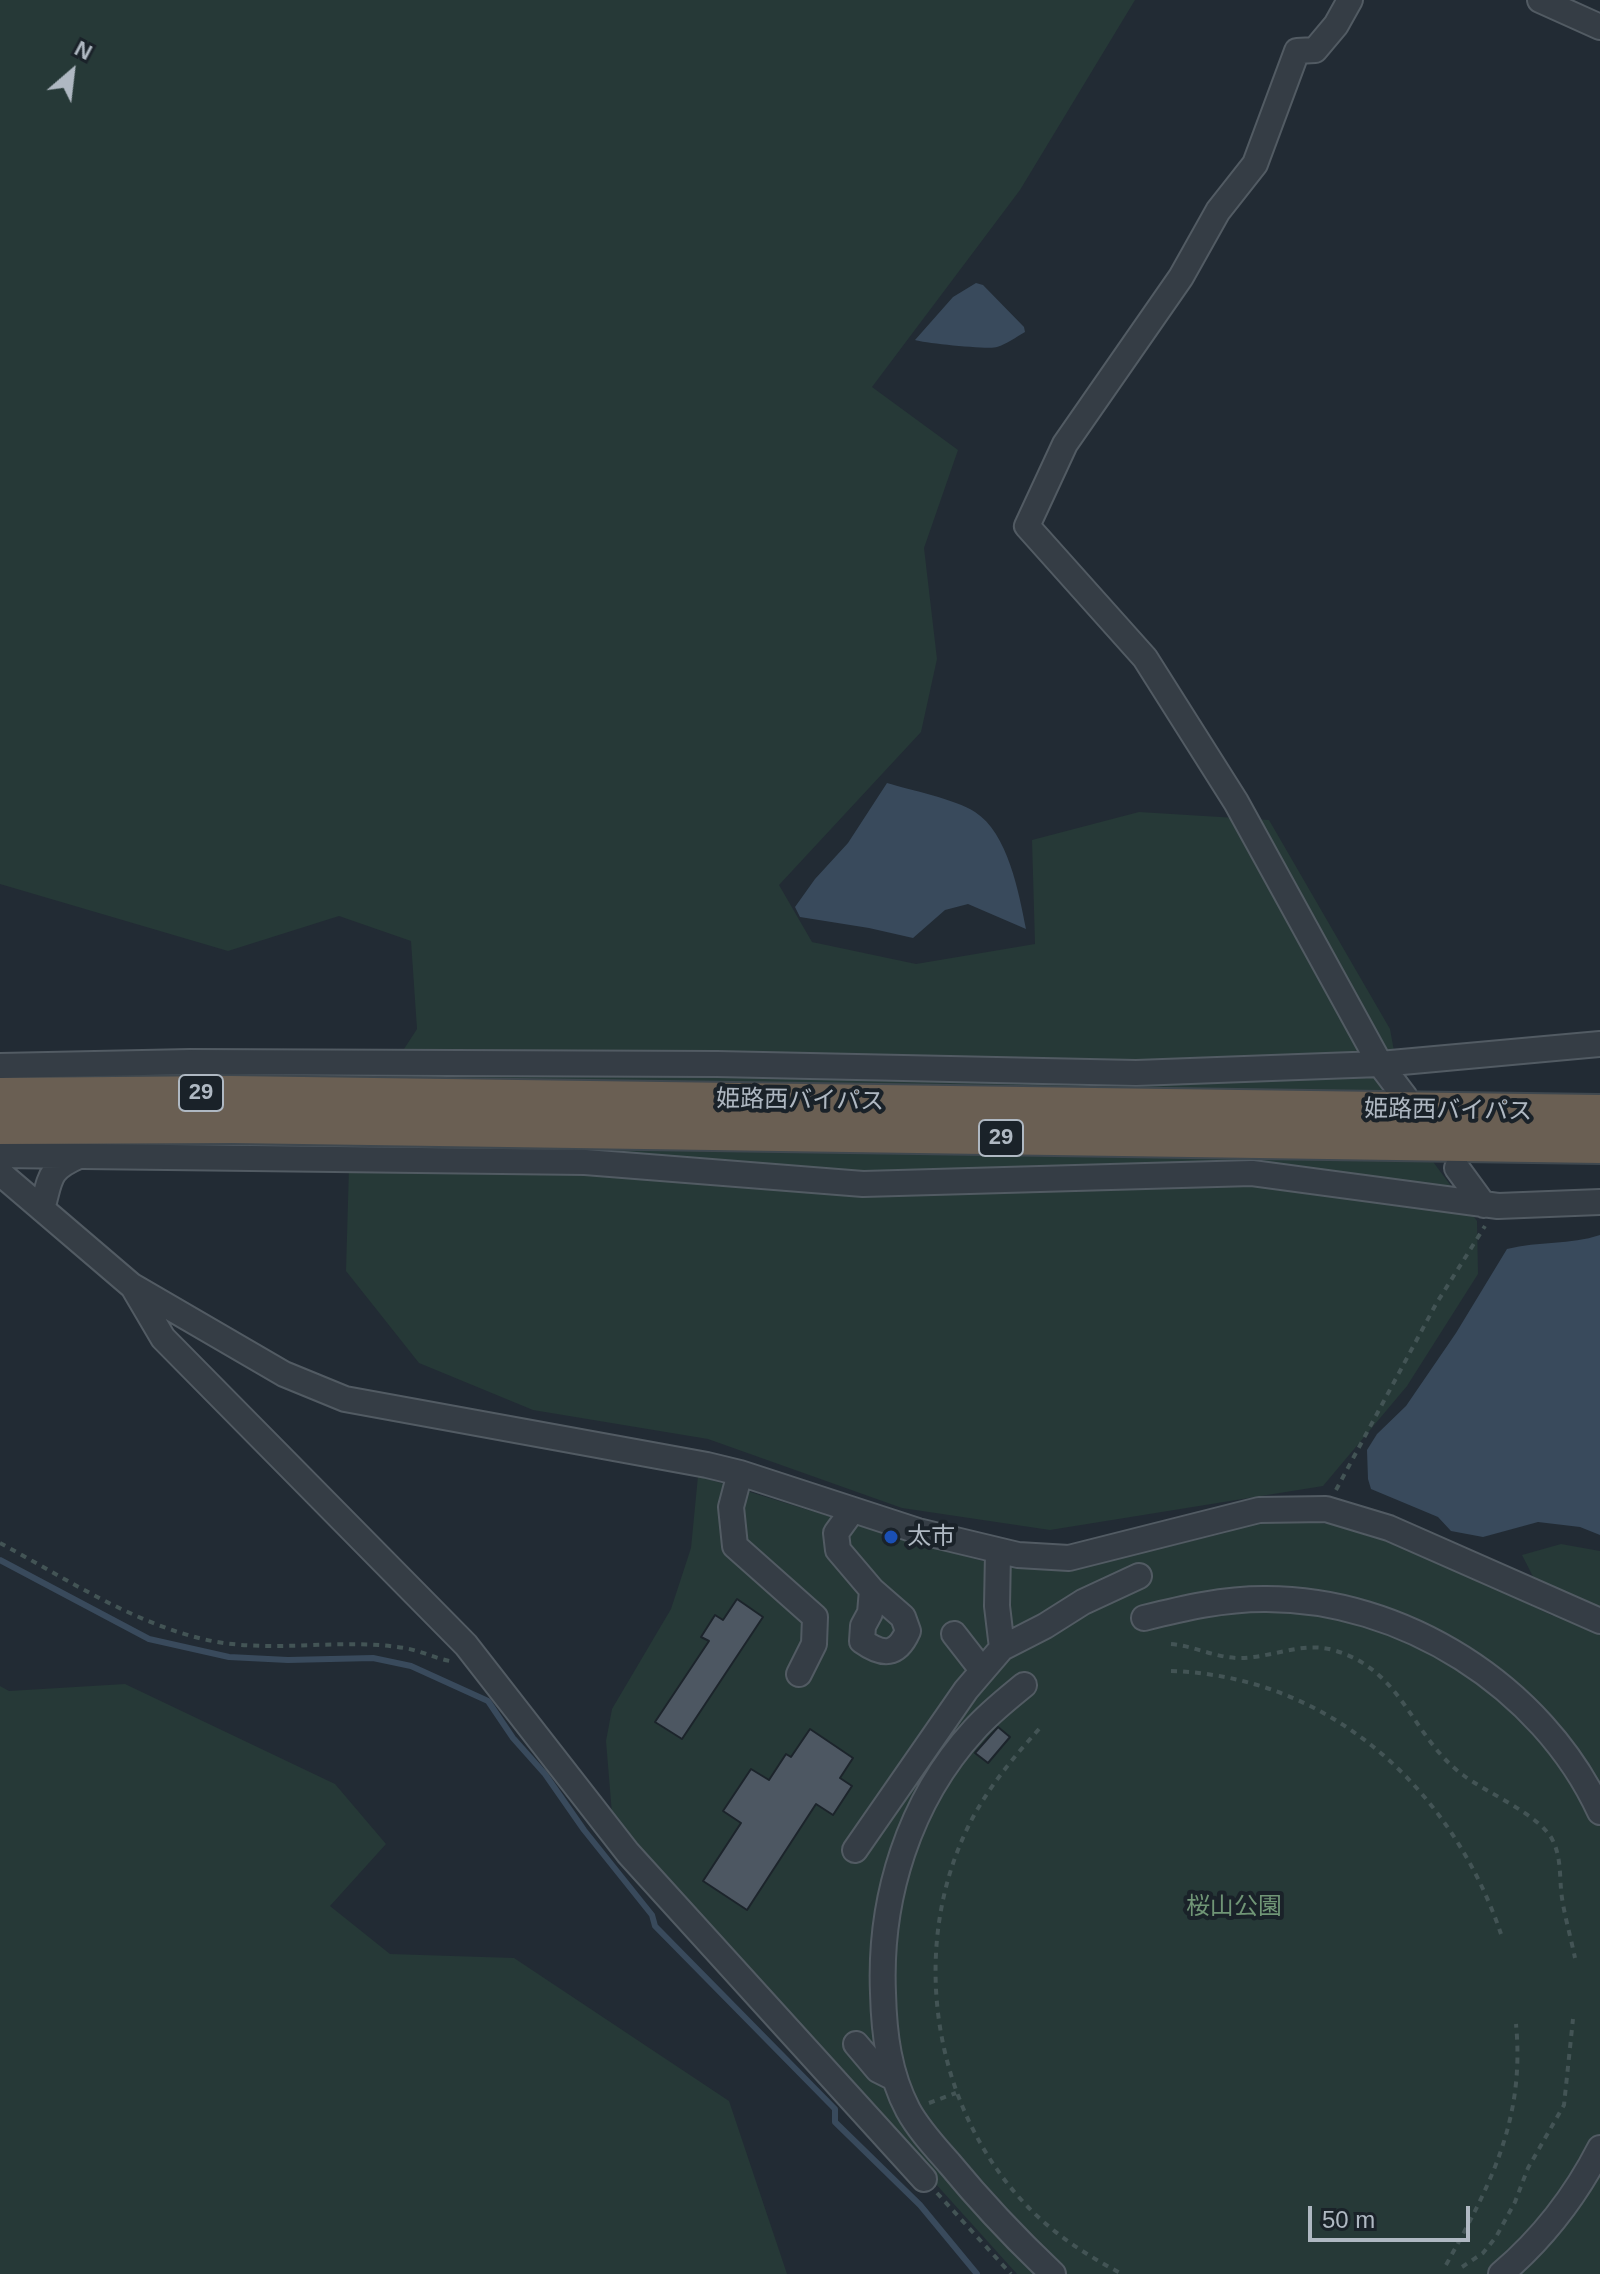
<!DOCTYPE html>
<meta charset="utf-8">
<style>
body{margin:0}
#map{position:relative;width:1600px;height:2274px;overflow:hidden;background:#222b34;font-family:Arial,sans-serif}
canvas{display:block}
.north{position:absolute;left:32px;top:32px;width:80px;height:80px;-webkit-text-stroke:6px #1a2229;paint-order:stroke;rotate:28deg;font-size:22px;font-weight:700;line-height:32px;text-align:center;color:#afb8c2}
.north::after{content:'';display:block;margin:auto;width:28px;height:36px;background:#afb8c2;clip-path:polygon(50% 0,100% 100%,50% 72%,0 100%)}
.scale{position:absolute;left:1308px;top:2206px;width:162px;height:36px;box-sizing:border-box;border:4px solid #afb8c2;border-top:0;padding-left:10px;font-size:24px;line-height:28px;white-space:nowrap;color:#afb8c2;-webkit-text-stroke:6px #1a2229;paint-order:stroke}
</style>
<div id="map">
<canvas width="1600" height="2274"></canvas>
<div class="north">N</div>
<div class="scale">50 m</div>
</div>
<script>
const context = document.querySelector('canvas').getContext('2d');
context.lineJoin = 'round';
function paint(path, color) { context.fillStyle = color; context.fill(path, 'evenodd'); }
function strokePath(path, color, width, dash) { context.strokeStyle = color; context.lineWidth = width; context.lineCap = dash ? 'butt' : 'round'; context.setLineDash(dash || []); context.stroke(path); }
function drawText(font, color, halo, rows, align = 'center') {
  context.font = font + ' Arial,"Noto Sans JP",sans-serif'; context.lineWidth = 8; context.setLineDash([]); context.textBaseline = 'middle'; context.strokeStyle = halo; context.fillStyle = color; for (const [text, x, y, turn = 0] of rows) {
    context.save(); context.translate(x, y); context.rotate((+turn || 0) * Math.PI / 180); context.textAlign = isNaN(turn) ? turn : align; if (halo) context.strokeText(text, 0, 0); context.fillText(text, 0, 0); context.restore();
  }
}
paint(new Path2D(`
 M0,0H1135L1020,190L872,387L958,450L924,548L937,659L921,732L779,885L812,942L916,964L1035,944L1032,840L1139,812L1269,820L1390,1029L1408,1128L1477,1221L1478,1274L1407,1386L1323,1486L1050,1530L902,1508L708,1439L533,1410L419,1363L346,1271L350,1132L417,1029L411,941L339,916L228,951L0,884Z
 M698,1476L922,1545L1006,1567L1071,1570L1225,1533L1263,1518L1352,1526L1494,1587L1553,1616L1522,1555L1561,1544L1600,1551V2274H1017L613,1826L606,1741L612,1709L671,1609L691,1548Z
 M125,1684L335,1784L386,1844L330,1906L390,1954L514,1958L729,2101L787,2274H0V1686L9,1691Z`), '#263937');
paint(new Path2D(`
 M976,283L983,285L1024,327L1025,332C1016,337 1007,344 997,347C990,350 924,343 915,340L953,297Z
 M887,783C910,790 955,799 975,812C1008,833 1019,893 1026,929L968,904L945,910L913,938L869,928L800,917L795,907L815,879L848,843Z
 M1600,1235V1535L1580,1527L1538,1522L1483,1537L1451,1531L1438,1517L1371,1489L1368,1479L1367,1450L1377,1434L1406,1406L1456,1333L1507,1249C1539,1241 1570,1245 1600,1235Z`), '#394a5c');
strokePath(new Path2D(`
 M0,1560L149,1639L229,1657L288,1660L373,1658L411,1666L488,1701L513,1738L545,1774L584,1830L652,1915L655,1926L835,2109V2122L920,2205L977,2274`), '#394a5c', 6);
const building = new Path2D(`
 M737,1599L763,1617L682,1739L655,1722L709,1641L701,1637L715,1615L723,1620Z
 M998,1727L1010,1737L988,1763L975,1753Z
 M810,1729L853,1758L840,1778L852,1786L833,1815L816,1804L747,1910L703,1881L741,1823L723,1811L751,1769L769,1780L786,1754L791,1757Z`);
paint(building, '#4d5762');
strokePath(building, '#1c242b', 2);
const minor = new Path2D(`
 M1350,0L1336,25L1315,50L1297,51L1255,164L1218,211L1181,277L1065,444L1027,526L1145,658L1236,802L1380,1064L1405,1097
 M1540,0L1600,27
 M0,1066L190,1062L717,1064L1136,1073L1380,1064L1600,1044
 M0,1155L585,1162L863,1184L1252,1173L1498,1206L1600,1202
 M1457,1168L1484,1205
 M0,1173L131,1285L284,1374L345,1399L707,1465L740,1473L918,1531L1018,1555L1069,1558L1259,1510L1326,1509L1389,1528L1600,1621
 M42,1209C51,1178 47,1170 79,1156
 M133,1287L163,1338L466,1645L628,1853L924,2179
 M740,1473L731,1507L735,1546L815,1617L814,1644L799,1674
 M852,1511L836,1533L838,1550L872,1590L870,1613L863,1626L862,1641C883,1656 897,1656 908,1631L903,1617L872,1590
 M998,1552L997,1606L1002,1648
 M1144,1618C1184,1608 1223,1599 1264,1599C1402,1598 1542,1686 1600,1812
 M954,1634L982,1670
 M1024,1685C1007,1699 989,1713 974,1730C909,1801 879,1898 883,1993C884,2034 889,2074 908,2110C919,2130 935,2147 949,2163C981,2202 1016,2239 1053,2274
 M855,1850L966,1690L1002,1648L1045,1626L1083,1602L1139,1576
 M856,2044L878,2070L894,2078
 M1501,2274C1542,2239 1576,2195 1600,2148`);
const highway = new Path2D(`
 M0,1095L230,1093L1600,1112
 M0,1127L233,1126L1600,1146`);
strokePath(minor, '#525b63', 28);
strokePath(highway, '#3f484f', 38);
strokePath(new Path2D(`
 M1336,1490L1436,1304L1485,1226
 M0,1543C65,1578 131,1622 203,1639C269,1655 339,1637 404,1648C419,1650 434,1658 450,1661
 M1171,1644C1194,1646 1214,1657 1237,1658C1269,1659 1301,1641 1333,1650C1404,1670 1411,1737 1463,1775C1487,1793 1538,1814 1552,1839C1562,1858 1559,1877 1562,1898C1565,1918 1571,1938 1575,1958
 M1171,1671C1330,1676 1452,1789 1501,1934
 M1039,1729C1012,1759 986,1790 968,1827C908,1950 933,2109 1028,2207C1055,2235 1088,2256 1122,2274
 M929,2103L956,2093
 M937,2193L1011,2274
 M1446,2265C1491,2184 1525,2119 1516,2024
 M1462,2267L1483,2253L1496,2237L1515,2202L1528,2168L1564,2105L1573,2019`), '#435455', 4, [6, 6]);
strokePath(minor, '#353d45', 24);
strokePath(highway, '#6a5f53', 34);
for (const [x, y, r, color] of [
 [891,1537,8,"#1a4fb4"]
]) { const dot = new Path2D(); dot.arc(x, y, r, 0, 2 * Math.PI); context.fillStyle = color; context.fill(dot); strokePath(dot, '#1a2229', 3); }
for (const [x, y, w] of [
 [201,1093,44],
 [1001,1138,44]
]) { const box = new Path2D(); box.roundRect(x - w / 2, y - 18, w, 36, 6); context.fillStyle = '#1a2229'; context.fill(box); strokePath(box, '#afb8c2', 2); }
drawText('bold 22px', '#afb8c2', null, [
 ["29",201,1093],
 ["29",1001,1138]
]);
drawText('24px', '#afb8c2', '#1a2229', [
 ["姫路西バイパス",800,1101,1],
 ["姫路西バイパス",1448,1111,1]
]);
drawText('24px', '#afb8c2', '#1a2229', [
 ["太市",907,1537]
], 'left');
drawText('24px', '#709576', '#1a2229', [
 ["桜山公園",1234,1907]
]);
</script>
